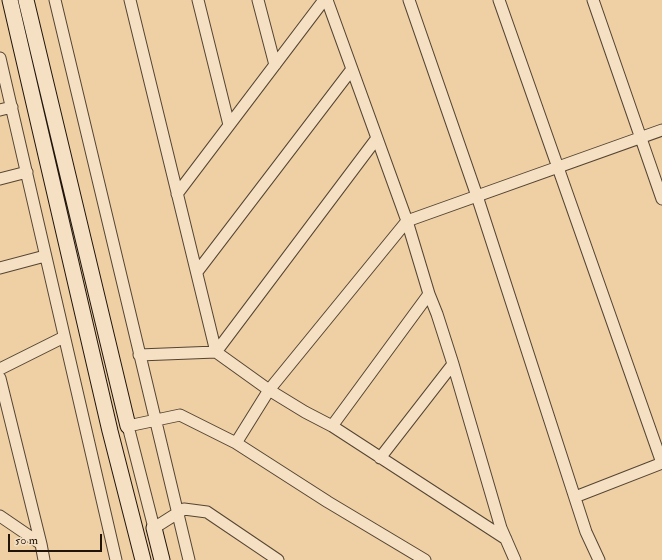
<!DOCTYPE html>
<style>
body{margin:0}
#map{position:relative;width:662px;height:560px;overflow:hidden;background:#efd0a5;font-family:"IM FELL Double Pica",serif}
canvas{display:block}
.scale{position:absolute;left:8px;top:534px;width:94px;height:18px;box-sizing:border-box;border:2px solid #21150b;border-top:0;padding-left:5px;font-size:12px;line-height:14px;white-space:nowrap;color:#21150b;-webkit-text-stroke:3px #f5e0c4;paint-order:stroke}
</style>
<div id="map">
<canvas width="662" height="560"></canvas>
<div class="scale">50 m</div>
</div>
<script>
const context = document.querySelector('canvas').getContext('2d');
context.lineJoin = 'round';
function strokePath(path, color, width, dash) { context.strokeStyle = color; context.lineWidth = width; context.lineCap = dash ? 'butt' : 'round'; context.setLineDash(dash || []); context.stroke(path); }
const street = new Path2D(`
 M55,0L189,560
 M130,0L216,352L377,138
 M198,0L229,125
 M258,0L275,65
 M327,0L407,221L429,294L437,314L453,364L501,528L515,560
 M409,0L477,196L586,532L599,560
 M499,0L662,463
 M593,0L662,199
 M0,58L116,560
 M0,110L12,107
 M0,179L27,172
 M177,194L324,0
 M0,268L45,256
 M197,272L352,69
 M139,355L216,352L269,390L407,221L662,130
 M0,369L64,337
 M0,378L41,544
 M332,426L429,294
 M236,443L180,415L128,426L154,528L184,509L207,512L278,560
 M380,458L453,364
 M575,497L662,463
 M0,516L41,544L44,560
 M425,560L328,502L236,443L269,390L305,412L332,426L506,539`);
const secondary = new Path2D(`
 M10,0L110,431L143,560
 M26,0L128,426
 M154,528L162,560`);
strokePath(street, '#544432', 13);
strokePath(secondary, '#21150b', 17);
strokePath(street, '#f5e0c4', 11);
strokePath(secondary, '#f5e0c4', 15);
</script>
